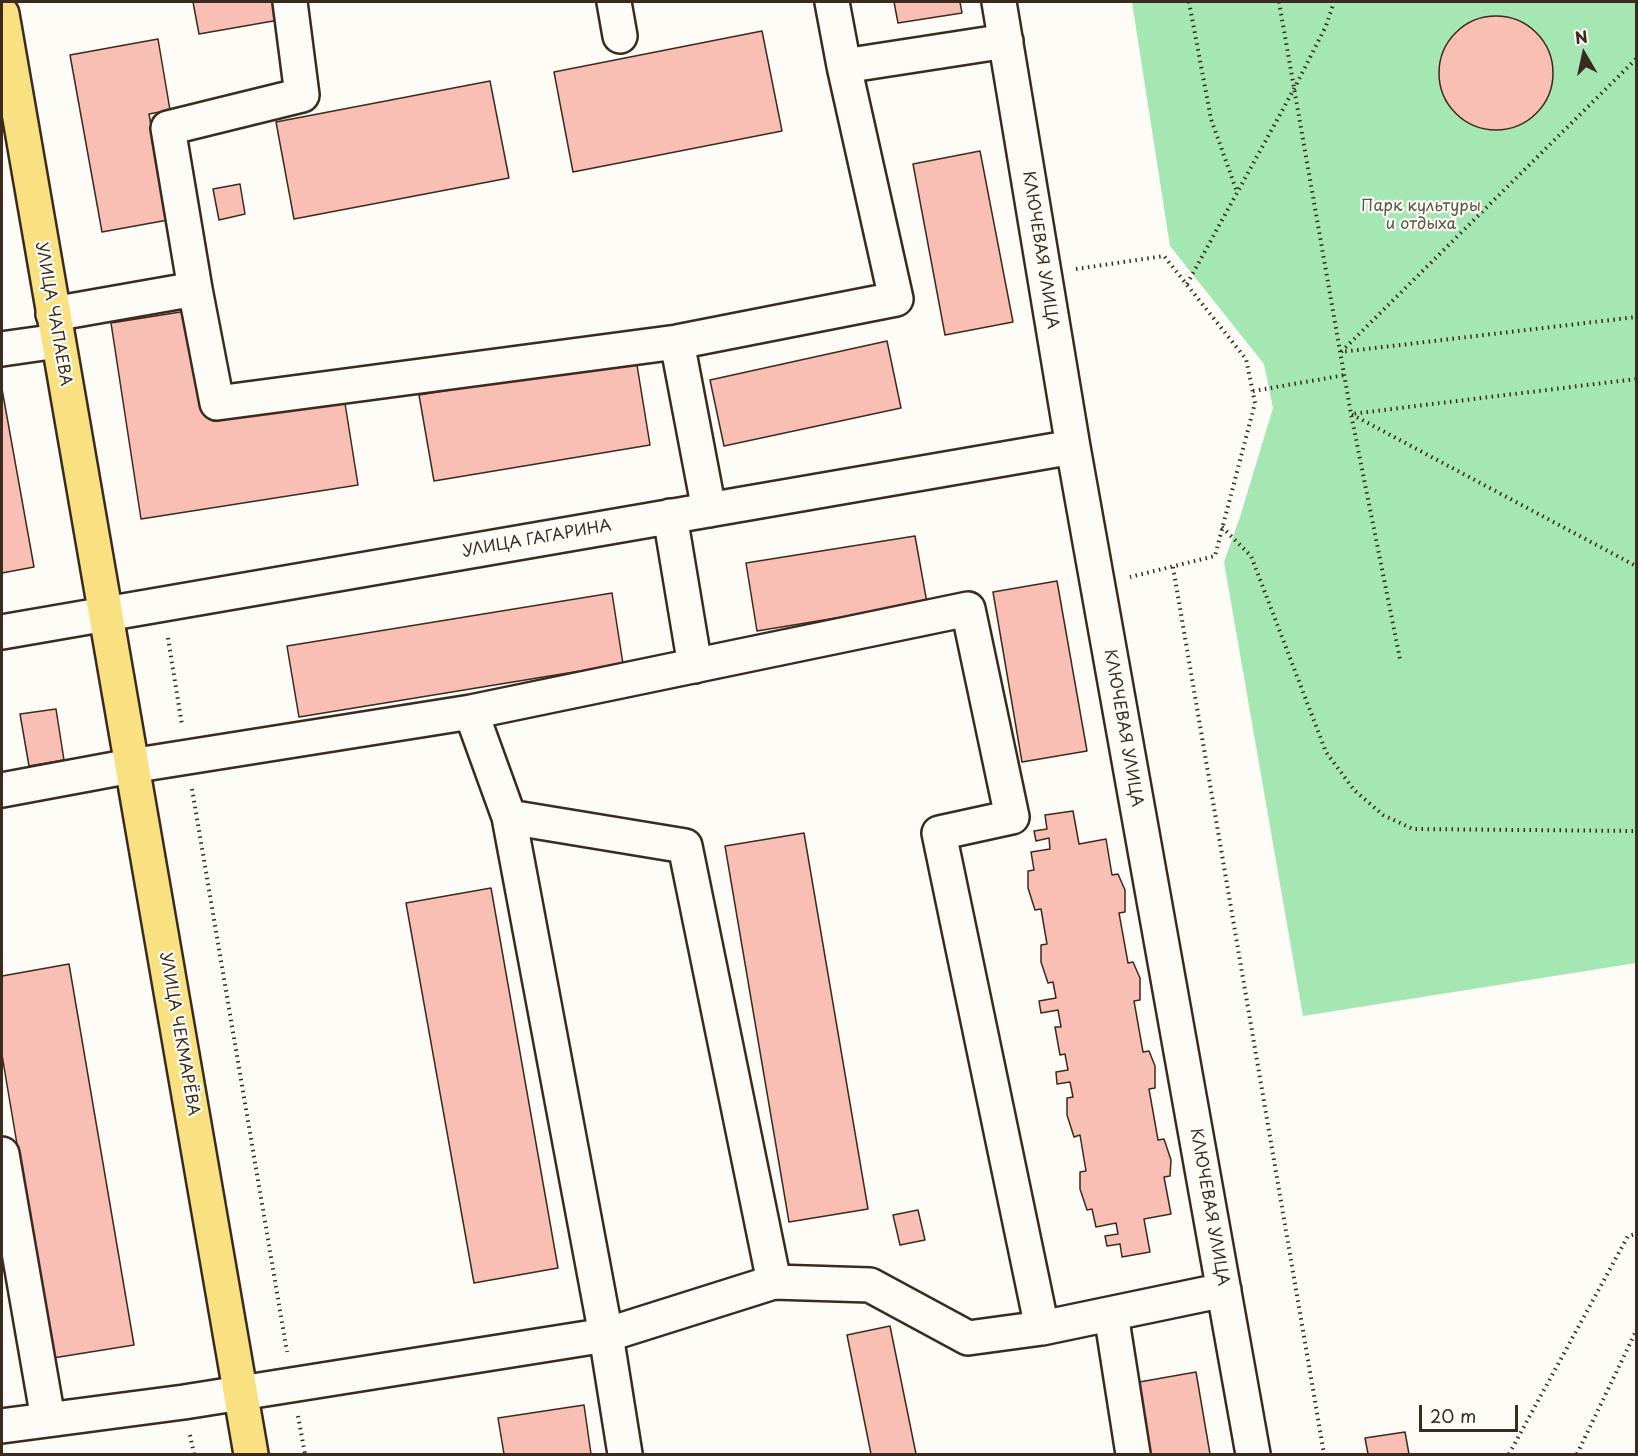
<!DOCTYPE html>
<meta charset="utf-8">
<style>
body{margin:0}
#map{position:relative;width:1638px;height:1456px;overflow:hidden;background:#fdfcf7;font-family:"Playpen Sans",sans-serif}
canvas{display:block}
.frame{position:absolute;inset:0;border:3px solid #3b2a1e;pointer-events:none}
.north{position:absolute;left:1554px;top:24px;width:60px;height:60px;-webkit-text-stroke:4px #fdfcf7;paint-order:stroke;rotate:351deg;font-size:16px;font-weight:700;line-height:24px;text-align:center;color:#3b2a1e}
.north::after{content:'';display:block;margin:auto;width:21px;height:27px;background:#3b2a1e;clip-path:polygon(50% 0,100% 100%,50% 72%,0 100%)}
.scale{position:absolute;left:1419px;top:1405px;width:99px;height:27px;box-sizing:border-box;border:3px solid #3b2a1e;border-top:0;padding-left:8px;font-size:18px;line-height:21px;white-space:nowrap;color:#3b2a1e;-webkit-text-stroke:4px #fdfcf7;paint-order:stroke}
</style>
<div id="map">
<canvas width="1638" height="1456"></canvas>
<div class="frame"></div>
<div class="north">N</div>
<div class="scale">20 m</div>
</div>
<script>
const context = document.querySelector('canvas').getContext('2d');
context.lineJoin = 'round';
function paint(path, color) { context.fillStyle = color; context.fill(path, 'evenodd'); }
function strokePath(path, color, width, dash) { context.strokeStyle = color; context.lineWidth = width; context.lineCap = dash ? 'butt' : 'round'; context.setLineDash(dash || []); context.stroke(path); }
function drawText(font, color, halo, rows, align = 'center') {
  context.font = font + ' "Playpen Sans",sans-serif'; context.lineWidth = 4.5; context.setLineDash([]); context.textBaseline = 'middle'; context.strokeStyle = halo; context.fillStyle = color; for (const [text, x, y, turn = 0] of rows) {
    context.save(); context.translate(x, y); context.rotate((+turn || 0) * Math.PI / 180); context.textAlign = isNaN(turn) ? turn : align; if (halo) context.strokeText(text, 0, 0); context.fillText(text, 0, 0); context.restore();
  }
}
paint(new Path2D(`
 M1132,2H1636V963L1303,1016L1224,562L1240,517L1273,408L1264,364L1170,246Z`), '#a4e7b2');
const building = new Path2D(`
 M193,2H276L279,20L199,34Z
 M894,2H960L962,13L898,23Z
 M1439 73a57 57 0 1 1 114 0a57 57 0 1 1-114 0Z
 M762,31L782,131L573,172L554,72Z
 M158,39L170,110L149,114L168,220L102,232L70,55Z
 M490,81L509,178L294,219L276,122Z
 M980,151L1013,322L945,335L913,164Z
 M240,184L245,214L219,220L213,189Z
 M193,310L209,418L344,397L358,485L141,519L111,323Z
 M887,341L901,408L724,446L710,380Z
 M636,359L650,445L434,481L419,395Z
 M2,389L34,567L2,573Z
 M915,536L927,603L757,631L746,563Z
 M1057,581L1087,751L1022,762L993,592Z
 M612,593L623,664L299,717L287,646Z
 M56,709L64,760L29,766L20,714Z
 M1073,811L1079,844L1106,839L1112,875L1118,874L1125,890V912L1119,913L1128,963L1133,962L1140,978V1000L1134,1001L1143,1052L1149,1051L1155,1066V1088L1149,1089L1158,1140L1164,1139L1171,1160L1170,1176L1164,1177L1171,1214L1144,1219L1150,1252L1122,1257L1120,1244L1107,1246L1105,1236L1118,1234L1116,1223L1096,1227L1092,1209L1087,1210L1080,1189V1172L1086,1171L1080,1135L1074,1137L1067,1115V1098L1073,1097L1070,1082L1057,1084L1056,1072L1068,1070L1065,1054L1060,1055L1055,1027H1061L1058,1010L1041,1013L1039,1001L1056,998L1053,982L1048,983L1041,962V945L1047,944L1041,909L1035,910L1028,888V871L1034,870L1031,852L1050,849L1049,838L1036,841L1034,831L1047,829L1045,815Z
 M804,833L868,1209L789,1222L725,846Z
 M491,888L558,1268L474,1283L406,903Z
 M69,964L134,1345L53,1358L2,1055V976Z
 M918,1210L925,1240L900,1245L893,1215Z
 M890,1326L916,1454H871L847,1335Z
 M1196,1372L1210,1454H1140L1128,1384Z
 M584,1405L591,1454H504L498,1418Z
 M1405,1432L1409,1454H1368L1365,1438Z`);
paint(building, '#f9beb4');
strokePath(building, '#3b2a1e', 1.5);
const minor = new Path2D(`
 M614,2L620,36
 M999,2L1073,447L1253,1454
 M844,66L1006,41
 M195,289L217,403L677,342L896,299L844,66L832,2
 M53,314L195,289L168,128L302,95L290,2
 M677,342L709,510
 M2,349L58,341
 M670,516L695,666
 M2,632L1073,447
 M471,712L968,609L1012,817L939,833L1042,1328L1224,1290
 M2,790L131,766L471,712L509,817L606,1335L774,1282L685,846L509,817
 M2,1154L48,1419
 M774,1282L870,1285L968,1338L1042,1328
 M1111,1314L1133,1454
 M2,1426L184,1402L606,1335L625,1454`);
const major = new Path2D(`
 M2,14L251,1454`);
strokePath(minor, '#3b2a1e', 38);
strokePath(major, '#3b2a1e', 38);
strokePath(new Path2D(`
 M1189,2L1211,119L1237,192
 M1279,2L1351,414L1400,659
 M1636,59L1341,352L1636,317
 M1076,269L1164,256L1246,359L1255,403L1215,556L1130,577
 M1187,284L1294,89L1326,26L1334,2
 M1636,379L1351,414L1636,566
 M1253,391L1345,375
 M1222,527L1251,556L1326,752L1354,790L1383,815L1413,829L1636,831
 M1173,567L1324,1454
 M168,638L182,725
 M192,789L287,1352
 M298,1416L305,1454
 M190,1435L194,1454
 M1509,1454L1628,1236L1636,1234
 M1577,1454L1636,1331`), '#3b2a1e', 4, [1.5, 4.5]);
strokePath(minor, '#fdfcf7', 33);
strokePath(major, '#f9e181', 33);
drawText('16px', '#555943', '#fdfcf7', [
 ["Парк культуры",1421,207],
 ["и отдыха",1421,225]
]);
drawText('16px', '#3b2a1e', '#fdfcf7', [
 ["КЛЮЧЕВАЯ УЛИЦА",1040,250,81],
 ["УЛИЦА ЧАПАЕВА",53,314,80],
 ["УЛИЦА ГАГАРИНА",537,539,-10],
 ["КЛЮЧЕВАЯ УЛИЦА",1123,728,80],
 ["УЛИЦА ЧЕКМАРЁВА",179,1034,80],
 ["КЛЮЧЕВАЯ УЛИЦА",1209,1207,80]
]);
</script>
